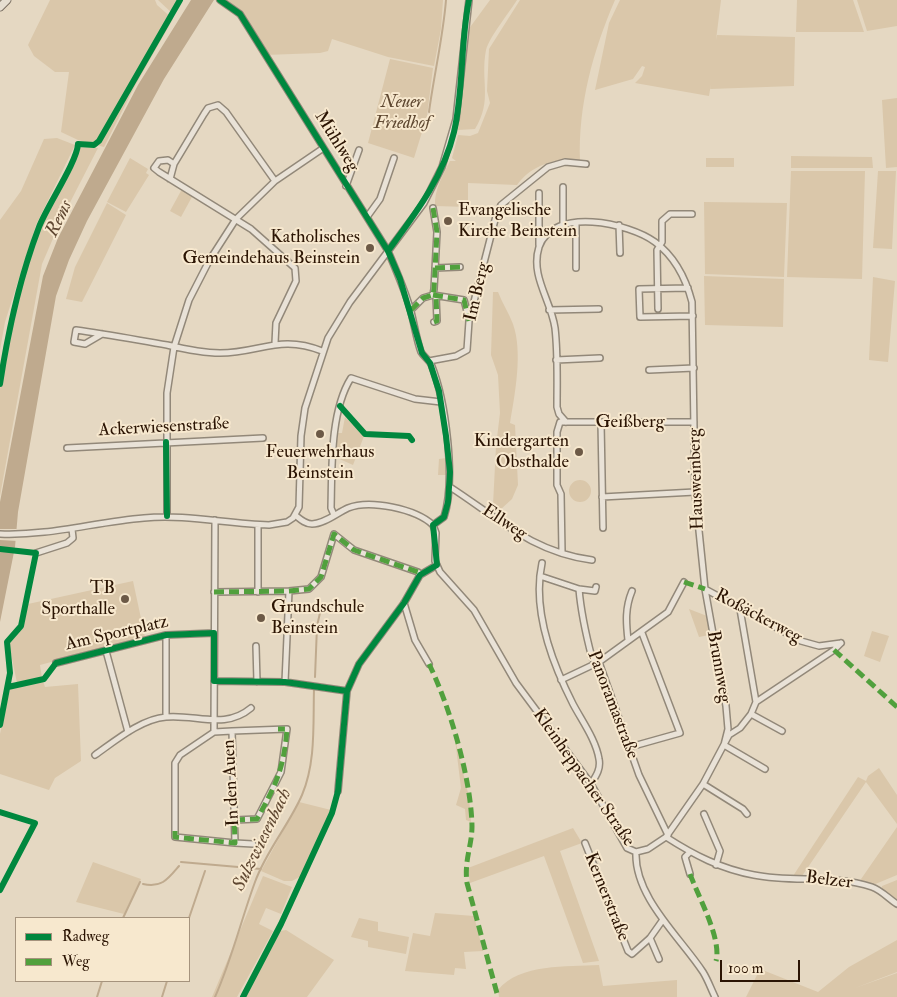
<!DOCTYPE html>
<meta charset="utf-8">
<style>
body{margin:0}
#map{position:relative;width:897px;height:997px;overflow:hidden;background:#e5d8c2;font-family:"IM FELL Double Pica",serif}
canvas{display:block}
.legend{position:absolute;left:15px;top:917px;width:175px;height:65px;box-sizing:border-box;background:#f7e8ce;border:1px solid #a5937d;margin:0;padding:6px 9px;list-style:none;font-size:15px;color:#2b1403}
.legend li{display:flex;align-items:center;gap:10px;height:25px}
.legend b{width:25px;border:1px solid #a5937d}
.scale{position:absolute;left:720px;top:960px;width:80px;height:22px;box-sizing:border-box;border:2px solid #2b1403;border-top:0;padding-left:6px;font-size:15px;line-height:18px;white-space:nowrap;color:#2b1403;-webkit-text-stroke:4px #f7e8ce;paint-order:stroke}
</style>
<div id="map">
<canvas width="897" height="997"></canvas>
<ul class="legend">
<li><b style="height:6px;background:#00873e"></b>Radweg</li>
<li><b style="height:6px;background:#51a03d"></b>Weg</li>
</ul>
<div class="scale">100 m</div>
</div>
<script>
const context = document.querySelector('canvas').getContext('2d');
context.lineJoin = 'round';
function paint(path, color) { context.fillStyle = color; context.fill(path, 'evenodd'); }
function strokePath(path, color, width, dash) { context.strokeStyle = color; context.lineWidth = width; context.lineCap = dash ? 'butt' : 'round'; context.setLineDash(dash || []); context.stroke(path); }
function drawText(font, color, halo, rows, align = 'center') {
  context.font = font + ' "IM FELL Double Pica",serif'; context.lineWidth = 4; context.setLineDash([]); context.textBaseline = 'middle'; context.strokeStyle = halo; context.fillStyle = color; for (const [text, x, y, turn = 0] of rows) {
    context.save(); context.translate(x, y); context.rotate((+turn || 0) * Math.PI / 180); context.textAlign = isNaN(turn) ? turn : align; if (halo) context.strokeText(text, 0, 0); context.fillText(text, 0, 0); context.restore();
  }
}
paint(new Path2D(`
 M50,0H155L157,5L173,19L136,84L104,147L78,140L61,132L69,72H55L34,56L28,45Z
 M158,0H181L173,14Z
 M216,0H443L441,29L434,66L388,57L332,39L328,51L320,53L265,55L239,15Z
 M490,0H517C509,13 490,36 486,50C480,81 493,100 475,129L458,130L468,30Z
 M520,0H615C593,51 578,105 580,161C557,157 531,165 517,185L468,183V207L435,206C434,190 443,175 450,161H456L452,158L458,135L470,136L478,133L490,103L487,91L489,49Z
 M620,0H721L716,40L717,35L795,37L794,86L710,89L711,84L709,96L635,83L642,76L645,67L642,66L633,79L595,90L609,23Z
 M797,0H853L864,32H796Z
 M857,0H897V26L867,31Z
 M390,59L433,68L427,116L414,158L368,143Z
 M897,98V167L886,168L882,100Z
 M57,138L75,145L36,225L5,322L0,350V220L21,191L44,139Z
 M80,147L98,148L61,220L42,264L0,496V389L12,320L35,242L48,209Z
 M791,156L872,157L873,168H791Z
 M130,158L148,169L146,173L149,175L126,212L107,202Z
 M706,158H734V167H706Z
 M791,171H865L862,279L787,277Z
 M878,171H896L892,249L873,248Z
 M182,189L193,195L181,217L170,211Z
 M704,202L787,203L784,277L705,274Z
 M107,203L126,215L82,302L66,299L75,267Z
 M704,276L784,279L783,327L705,325Z
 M873,277L895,281L888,362L869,360Z
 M493,292H498C502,303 509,313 513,324C523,352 515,394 510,423L515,425L518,485L512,499L500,510L493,505L496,446L500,413L498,375L491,355Z
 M345,417L364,436L353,465L335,457L338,433H342Z
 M446,458L448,475H438L439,459Z
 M569 491a11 11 0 1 1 22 0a11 11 0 1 1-22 0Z
 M133,581L145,637L40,665L42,678L17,683L9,644L23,628L28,604Z
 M689,609L707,616L709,635L699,637Z
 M872,631L889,636L880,662L864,656Z
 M43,681L45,687L78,684L81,761L55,778L49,790L0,774V734L10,689Z
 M455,739L469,797L471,822L466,820L465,809L456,805L461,788Z
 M879,768L897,795V824L866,782L802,876H793L858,777L866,781L868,776Z
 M299,802L331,810L303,875L292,881H284L261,871Z
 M897,827V875L873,885L859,882Z
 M573,828L582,843L560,851L599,961L583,963L544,856L470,883L468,868Z
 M93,862L141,879L124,914L76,902Z
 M263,876L292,887L281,914L266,908L259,924L273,931L237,997H212Z
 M897,880V902L882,890V886Z
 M435,913L474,916L483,951L464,952L466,969L455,968L454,975L405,971L413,933L430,936Z
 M359,918L378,922V931L409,937L406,954L368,947V941L351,937Z
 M286,930L334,960L307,997H245L280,931Z
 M897,940V972L855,988L897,973V997H746L760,969L818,992L849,967Z
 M599,965L603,986L677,980V997H499L498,990C520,963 567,967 599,965Z`), '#dac7aa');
paint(new Path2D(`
 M191,0H214L164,79L87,221L69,260L56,296L18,512L15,547L0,622V502L43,276L58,238L138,85Z`), '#bfaa8e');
paint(new Path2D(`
 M0,529H19L18,541L0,540Z`), '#e5d8c2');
strokePath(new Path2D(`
 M429,112C434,74 443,38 446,0
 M315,677L317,626L322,604
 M181,862L261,869
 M143,884C162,888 168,879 179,866
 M123,918L140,882
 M189,918L205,871
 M97,997L102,981
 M162,997L167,981
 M215,997C232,959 241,920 255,882C266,851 289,825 302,795C316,762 313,724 314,689`), '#bfaa8e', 2);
const minor = new Path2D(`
 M220,0L240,14L388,251C396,270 404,288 410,308C414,322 416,338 421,352C424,357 428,359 431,364C446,401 456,480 444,517L433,525
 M174,164L204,114L208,108L218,105L226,112L275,181
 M170,179L174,164L168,160L159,161L154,168L159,172L251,229L295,268L296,281L276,323L275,343
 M346,186L359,150
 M563,187V225
 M367,217L380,199L394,158
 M576,224V268
 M619,225L620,253
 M539,245V193
 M435,268L460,267
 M688,288L639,289L640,317L693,316
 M433,295L464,300L469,319
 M658,309L657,250L662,242V221L670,214H692
 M411,310L423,298L433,295L434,289L437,232L433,208
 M549,310L599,309
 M434,322L437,321L436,296
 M102,334L85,344L74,342L76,330C106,334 137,340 167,345C184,349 203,353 220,353C260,353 280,334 322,351
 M556,360L600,358
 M429,361L456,356L467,350L469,321L496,216L501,205L548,167L565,162L586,164
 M649,370L694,368
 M566,422L559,414L557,407C557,381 558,354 555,328C551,300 530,276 539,247C553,206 629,223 655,242C674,256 686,279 692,302L695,492L705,589L726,706L728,729L724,745
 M601,423L603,528
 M67,448L263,438
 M450,487C498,518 532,552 592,560
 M602,497L695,492
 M295,515C300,519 305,524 312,524C324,524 337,513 348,508C370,499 416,509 433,525
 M334,515L331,508C332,469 330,411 351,378L415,399L441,402
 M167,516V393L174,347L189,300L209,261L236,219L275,181L322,149
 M433,525L436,533L435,561L440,572L474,610L516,683L591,784L627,848L636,852
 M0,534C49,536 95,522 144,518C186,514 227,524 269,525L287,522L293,518L299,507L301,436L305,408L328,338L350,302L424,203L442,167L456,119L469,0
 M562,552L561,494L557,485V432L560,422H694
 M36,553L67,543L73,538L72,529
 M542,563C532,609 552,663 573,704C582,721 596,740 599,759C601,769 596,776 591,784
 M540,576L579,589
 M596,587L595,591L579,589C581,613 586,635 592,658L599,662L639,775L668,835
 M705,589L801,641L819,646L841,643
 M214,592L289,591L309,589L321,577L334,534L354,550L418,572L420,575
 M258,592V525
 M404,603L415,640L429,664
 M740,609L756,702
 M628,640C626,622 625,608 632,591
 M256,646L257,682
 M106,651L128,732
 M56,663L166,635L214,633
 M561,680L599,662L668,612L684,582
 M214,681L285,682L347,691
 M285,682L289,591
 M756,702L834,650L841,643
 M751,714L782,731
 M166,717V635
 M232,731L235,843L175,837V763L180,755L214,732Z
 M232,731L287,729L281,772L257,819L235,820
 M214,732L215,520
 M724,745L765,769
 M630,747L680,733L642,633
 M95,755C115,741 141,719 166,717C196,714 225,730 251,708
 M703,784L743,809L747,814
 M338,791L347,691L359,664L404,603L420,575L437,565
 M704,814L720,851L716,865
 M666,837C694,855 721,869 754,875C793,883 833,874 872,887C881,890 889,899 897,904
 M235,843L253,844
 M585,843L628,951L632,954L650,938L662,921
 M636,852L648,849L666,837L703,784L729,735L740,728L751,714L756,702
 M636,852C634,897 681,938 703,972C708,980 711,989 715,997
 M690,852L685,857L690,874
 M650,938L659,959`);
const major = new Path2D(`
 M0,7L7,0`);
strokePath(minor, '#928879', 8);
strokePath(major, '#786d60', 9);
strokePath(minor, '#e9e2d7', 5);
strokePath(major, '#e5ded1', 7);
strokePath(new Path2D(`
 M435,268L460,267
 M433,295L464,300L469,321
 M411,310L423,298L433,295L434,289L437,232L433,208
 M434,322L437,321L436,296
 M684,582L705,589
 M214,592L289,591L309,589L321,577L334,534L354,550L418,572L420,575
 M834,650L897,707
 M429,664C450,707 471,778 472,826C472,846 464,860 467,883L498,997
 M235,820L257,819C276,785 284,768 287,729H278
 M175,831V837L235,843L234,810
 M690,874C698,896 722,939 716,961`), '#51a03d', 5, [10, 5]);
strokePath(new Path2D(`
 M220,0L240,14L388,251L400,279L422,353L430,363L439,391L446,436L450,472L448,502L444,517L433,525L437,565L420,575L404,603L359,664L347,691L338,791L332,813L281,924L243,997
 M388,251C415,214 443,178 454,132C464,89 460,44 469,0
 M0,384C8,331 20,277 39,227C47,206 77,162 78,144L94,145L99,141L180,0
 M340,406L365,434L409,436L412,440
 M166,442L167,516
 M0,549L36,553L21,626L7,642L10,673L0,725
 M8,687L44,679L56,663L166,635L214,633V681L285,682L347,691
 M0,812L35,823L0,890`), '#00873e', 6);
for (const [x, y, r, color] of [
 [448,221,5,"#6c5946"],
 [370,248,5,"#6c5946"],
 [320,434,5,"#6c5946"],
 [579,452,5,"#6c5946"],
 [125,599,5,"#6c5946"],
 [261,618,5,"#6c5946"]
]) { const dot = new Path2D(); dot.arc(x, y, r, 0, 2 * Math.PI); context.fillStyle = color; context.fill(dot); strokePath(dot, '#f7e8ce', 2); }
drawText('italic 18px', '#5d462f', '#f7e8ce', [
 ["Neuer",402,103],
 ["Friedhof",402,124]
]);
drawText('18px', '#2b1403', '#f7e8ce', [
 ["Mühlweg",336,142,58],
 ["Im Berg",478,292,-77],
 ["Geißberg",630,423],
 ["Ackerwiesenstraße",164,428,-3],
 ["Hausweinberg",697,479,-92],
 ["Ellweg",504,523,33],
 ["Roßäckerweg",758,617,28],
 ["Am Sportplatz",117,634,-13],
 ["Brunnweg",718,667,80],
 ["Panoramastraße",612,705,69],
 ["Kleinheppacher Straße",583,778,55],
 ["In den Auen",232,783,-93],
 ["Belzer",829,881,7],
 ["Kernerstraße",606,897,68]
]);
drawText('18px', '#2b1403', '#f7e8ce', [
 ["Evangelische",458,211,"left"],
 ["Kirche Beinstein",458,232,"left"],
 ["Katholisches",360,238],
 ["Gemeindehaus Beinstein",360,259],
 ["Kindergarten",569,442],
 ["Obsthalde",569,463],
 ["Feuerwehrhaus",320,453,"center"],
 ["Beinstein",320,474,"center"],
 ["TB",115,589],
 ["Sporthalle",115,610],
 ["Grundschule",271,608,"left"],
 ["Beinstein",271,629,"left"]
], 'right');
drawText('italic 19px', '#604832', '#f7e8ce', [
 ["Rems",60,219,-64],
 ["Sulzwiesenbach",263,840,-64]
]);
</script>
